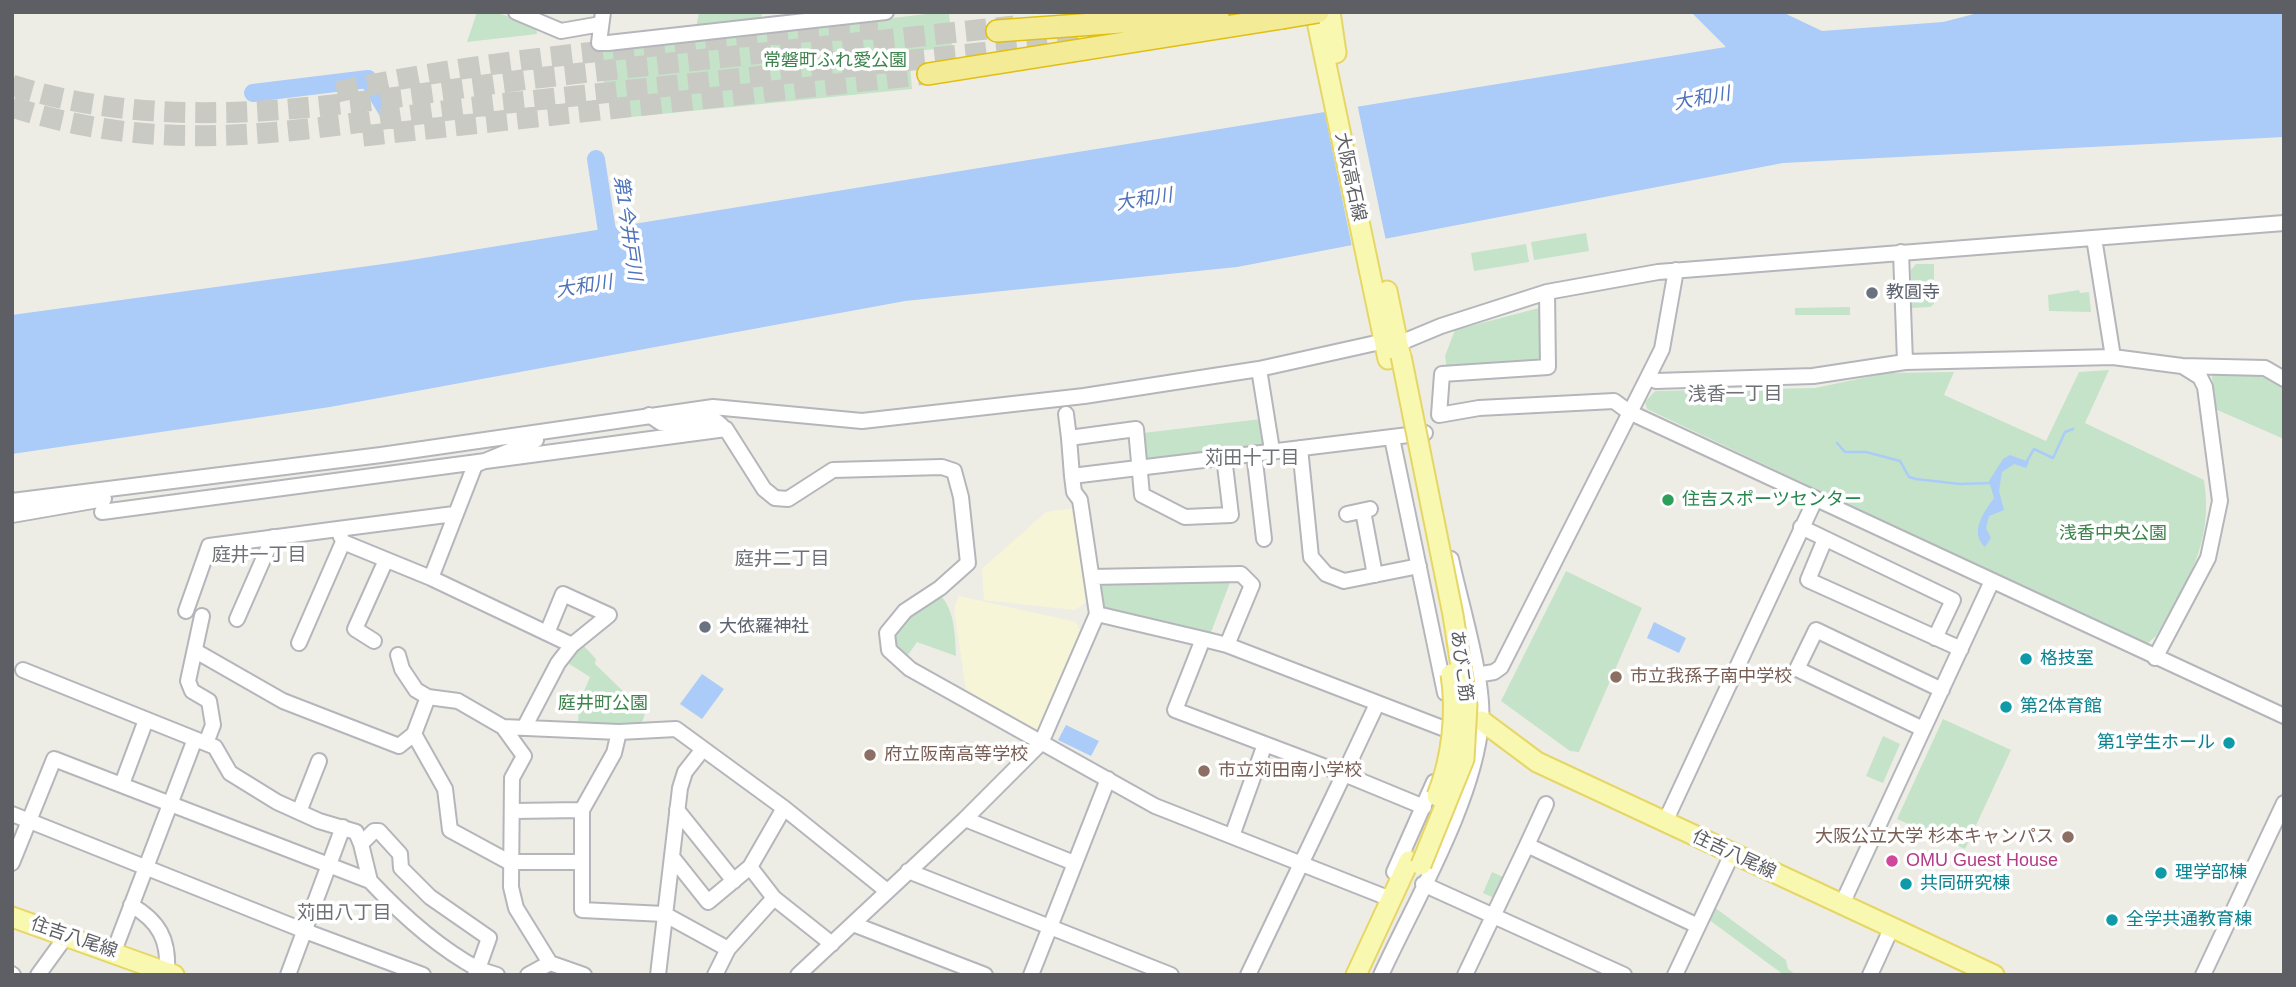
<!DOCTYPE html>
<meta charset="utf-8">
<style>
body{margin:0}
#map{position:relative;width:2296px;height:987px;overflow:hidden;background:#eeede5;font-family:Arial,sans-serif}
canvas{display:block}
.frame{position:absolute;inset:0;border:14px solid #5d5f64;pointer-events:none}
</style>
<div id="map">
<canvas width="2296" height="987"></canvas>
<div class="frame"></div>
</div>
<script>
const context = document.querySelector('canvas').getContext('2d');
context.lineJoin = 'round';
function paint(path, color) { context.fillStyle = color; context.fill(path, 'evenodd'); }
function strokePath(path, color, width, dash) { context.strokeStyle = color; context.lineWidth = width; context.lineCap = dash ? 'butt' : 'round'; context.setLineDash(dash || []); context.stroke(path); }
function drawText(font, color, halo, rows, align = 'center') {
  context.font = font + ' Arial,"Noto Sans JP",sans-serif'; context.lineWidth = 7; context.setLineDash([]); context.textBaseline = 'middle'; context.strokeStyle = halo; context.fillStyle = color; for (const [text, x, y, turn = 0] of rows) {
    context.save(); context.translate(x, y); context.rotate((+turn || 0) * Math.PI / 180); context.textAlign = isNaN(turn) ? turn : align; if (halo) context.strokeText(text, 0, 0); context.fillText(text, 0, 0); context.restore();
  }
}
paint(new Path2D(`
 M477,12H494L536,25L537,34L467,42Z
 M699,12H763L759,21L696,28Z
 M944,12H949L952,47L909,52L912,89L621,118L606,97L599,52Z
 M1586,233L1589,251L1534,260L1531,242Z
 M1526,244L1529,262L1474,271L1471,253Z
 M1916,264H1934V304L1930,307L1912,308L1911,270Z
 M2079,290L2080,293L2089,292L2091,312L2049,311L2048,295Z
 M1850,307V315H1795V308Z
 M1539,308L1543,362L1447,370L1445,356L1455,330Z
 M2109,370L2085,423L2204,480C2214,544 2186,584 2156,636L2148,643L2139,642L1647,409L1645,402L1655,391L1815,388L1887,373L1954,372L1944,395L2046,441L2079,372Z
 M2216,371L2256,373L2284,389V439L2215,409L2212,377Z
 M1261,419L1264,444L1261,447L1155,463L1144,456L1143,433Z
 M1566,571L1642,608L1579,752L1570,751L1501,701Z
 M1231,580L1211,632L1200,633L1103,608L1101,586L1105,581Z
 M941,596C955,611 955,636 956,656L917,642L905,659L894,650L893,631L930,597Z
 M581,643L596,659L595,664L625,693L648,706L640,727L578,725L579,703L590,677L563,660Z
 M1943,719L2011,750L1965,849L1897,819Z
 M1883,736L1900,744L1883,783L1866,776Z
 M1492,872L1503,877L1494,898L1483,893Z
 M1714,907L1786,960L1788,969L1796,975H1784L1708,919Z`), '#c4e3c9');
paint(new Path2D(`
 M1075,508L1089,600L1075,610L984,600L982,569L1046,512Z
 M959,596L1076,622L1082,635L1040,732L1008,717L966,690L954,608Z`), '#f7f5d7');
paint(new Path2D(`
 M1691,12H1782L1822,31L1943,22L1982,12H2284V137L1783,163L1237,267L905,301L330,407L12,454V315L405,261L1726,47Z
 M2010,455L2029,462L2026,468L2014,464L2002,472L1999,491L2004,510L1989,516L1986,528L1991,538L1985,547C1969,532 1984,512 1994,498L1989,481L2003,459Z
 M1654,622L1686,638L1679,653L1647,638Z
 M702,674L724,689L702,719L680,704Z
 M1066,725L1099,741L1091,756L1058,740Z`), '#abcbf8');
paint(new Path2D(`
 M1357,103L1386,241L1352,247L1324,109Z`), '#eeede5');
strokePath(new Path2D(`
 M1837,443L1845,452H1866L1900,461L1909,477L1916,479L1960,484L1990,483
 M2027,461L2034,449L2053,458L2065,432L2073,429`), '#abcbf8', 2.5);
strokePath(new Path2D(`
 M253,93L368,79L391,117
 M596,159L610,251`), '#abcbf8', 18);
strokePath(new Path2D(`
 M1066,19L1100,12
 M12,85C187,141 369,98 546,77C702,59 858,43 1014,26
 M337,92C441,69 548,56 654,46C729,38 803,30 878,29
 M12,107C187,163 325,123 499,104C681,85 863,65 1046,46L1138,26
 M363,136L928,74`), '#cacac5', 21, [21, 10]);
const minor = new Path2D(`
 M516,12L561,31L601,24
 M603,12L599,43H608L886,12
 M2094,238L2113,357
 M1901,252L1905,362
 M1547,292L1548,367L1442,374L1439,415L1479,408L1614,401L1629,412L2284,716
 M1259,369L1272,450
 M1648,377L1656,381L1813,376L1905,362L2113,357L2182,366L2265,368L2284,379
 M1066,414L1069,438
 M649,415L661,423L716,421L722,426
 M1392,438L1445,693
 M1300,448L1311,557L1326,574L1344,581L1419,566
 M1254,453L1264,539
 M1072,476L1069,438L1136,429L1142,495L1185,517L1231,515L1224,457
 M12,501L381,455L713,407L862,421L1084,396L1259,369L1376,343L1405,341L1441,326L1547,292L1658,272L2284,223
 M1363,511L1375,575
 M102,512L726,429L764,489L775,498L788,499L833,470L942,467L954,471L961,497L968,563L940,588L905,611L887,633L889,650L910,669L1155,806L1383,896
 M1347,514L1370,509
 M12,515L104,499
 M1801,527L1953,600L1935,638
 M341,537L338,529L454,514
 M1825,539L1808,580L1961,649
 M1092,577L1241,574L1252,585L1227,645
 M431,578L475,465L536,440
 M186,611L209,546L338,529
 M202,616L188,681L192,691L209,701L213,725L206,743
 M237,619L273,537
 M1203,639L1227,645L1445,729
 M374,641L355,629L386,560
 M299,643L343,542L431,578L572,645
 M194,653H199L283,701L399,746L414,734L428,697
 M398,655L402,669L416,690L428,697L458,701L503,727L619,732L676,729L784,808L887,891
 M2155,658L2208,558L2220,501L2205,387L2200,377L2184,367
 M1476,675L1494,672L1501,667L1648,377L1662,349L1676,270
 M1377,704L1344,774L1175,710L1203,639L1097,614L1080,500L1074,492L1072,476L1425,433
 M525,726L558,663L572,645L609,615L563,594L547,633
 M503,727L524,756L512,778L511,887L516,908L550,963
 M1923,729L1797,669L1816,630L1942,690
 M619,732L614,753L582,810V910L664,914L728,949
 M414,734L445,789L450,830L509,862H580
 M122,784L146,720
 M784,808L750,867L774,898L832,944
 M677,810L734,881
 M513,811L582,810
 M299,812L319,761
 M12,814L305,931L423,975
 M965,819L1074,863
 M1665,822L1815,500
 M1232,836L1265,744
 M361,844L370,881
 M1527,845L1546,804
 M673,858L708,902L750,867
 M12,863L54,759L370,881C401,914 437,947 478,969L489,938L430,897L401,868L400,854L379,831H374L361,844L356,832L319,821L277,802L230,773L215,747L23,670
 M908,871L1050,927L1108,779
 M1394,872L1434,782
 M1423,884L1624,975
 M1842,904L1992,581
 M131,905C159,921 169,940 167,971
 M853,924L985,975
 M114,951L195,739
 M12,974L13,975
 M38,975L67,935
 M288,975L343,827
 M475,975L478,969L497,975
 M528,975L550,963L584,975
 M658,975L680,788L685,772L703,749
 M715,975L728,949L774,898
 M798,975L965,819L1041,743L1097,614
 M1031,975L1050,927L1171,975
 M1248,975L1344,774L1424,807
 M1381,975C1414,903 1475,800 1481,722C1485,682 1460,602 1451,559
 M1465,975L1527,845L1698,926
 M1675,975L1732,854
 M1870,975L1892,927
 M2203,975L2284,803`);
const major = new Path2D(`
 M1315,12L1388,359
 M1330,12L1336,53
 M1387,291L1400,354
 M1482,721L1537,762L1994,975
 M12,917L174,975
 M1356,975L1409,861`);
const highway = new Path2D(`
 M997,31L1218,15
 M928,74L1282,18`);
strokePath(minor, '#b5b6bb', 18);
strokePath(major, '#e6d666', 23);
strokePath(highway, '#e0bf13', 24);
strokePath(minor, '#fff', 14);
strokePath(major, '#f8f8b0', 19);
strokePath(highway, '#f4eb96', 21);
const majorBridge = new Path2D(`
 M1401,356L1453,615L1467,705L1464,759L1421,865
 M1437,796C1452,758 1457,714 1451,674`);
const highwayBridge = new Path2D(`
 M1282,18L1318,12`);
strokePath(majorBridge, '#e6d666', 23, []);
strokePath(highwayBridge, '#e0bf13', 24, []);
strokePath(majorBridge, '#f8f8b0', 19);
strokePath(highwayBridge, '#f4eb96', 21);
for (const [x, y, r, color] of [
 [1872,293,7,"#6b7280"],
 [1668,500,7,"#2e9e5b"],
 [705,627,7,"#6b7280"],
 [2026,659,7,"#0f9aa8"],
 [1616,677,7,"#8d6e63"],
 [2006,707,7,"#0f9aa8"],
 [2229,743,7,"#0f9aa8"],
 [870,755,7,"#8d6e63"],
 [1204,771,7,"#8d6e63"],
 [2068,837,7,"#8d6e63"],
 [1892,861,7,"#d1479c"],
 [2161,873,7,"#0f9aa8"],
 [1906,884,7,"#0f9aa8"],
 [2112,920,7,"#0f9aa8"]
]) { const dot = new Path2D(); dot.arc(x, y, r, 0, 2 * Math.PI); context.fillStyle = color; context.fill(dot); strokePath(dot, '#fff', 2.5); }
drawText('18px', '#3d834b', '#fff', [
 ["常磐町ふれ愛公園",835,61],
 ["浅香中央公園",2113,534],
 ["庭井町公園",603,704]
]);
drawText('18px', '#5d5f64', '#fff', [
 ["大阪高石線",1350,177,78],
 ["あびこ筋",1461,666,82],
 ["住吉八尾線",1734,855,25],
 ["住吉八尾線",74,938,19]
]);
drawText('18px', '#5b616d', '#fff', [
 ["教圓寺",1886,293],
 ["大依羅神社",719,627]
], 'left');
drawText('18px', '#27864d', '#fff', [
 ["住吉スポーツセンター",1682,500]
], 'left');
drawText('18px', '#0d838f', '#fff', [
 ["格技室",2040,659],
 ["第2体育館",2020,707],
 ["第1学生ホール",2215,743,"right"],
 ["理学部棟",2175,873],
 ["共同研究棟",1920,884],
 ["全学共通教育棟",2126,920]
], 'left');
drawText('18px', '#785e54', '#fff', [
 ["市立我孫子南中学校",1630,677],
 ["府立阪南高等学校",884,755],
 ["市立苅田南小学校",1218,771],
 ["大阪公立大学 杉本キャンパス",2054,837,"right"]
], 'left');
drawText('18px', '#b23c85', '#fff', [
 ["OMU Guest House",1906,861]
], 'left');
drawText('italic 19px', '#4f73ba', '#fff', [
 ["大和川",1702,99,-10],
 ["大和川",1144,200,-9],
 ["第1今井戸川",627,228,82],
 ["大和川",584,287,-9]
]);
drawText('19px', '#6e7176', '#fff', [
 ["浅香一丁目",1735,395],
 ["苅田十丁目",1252,459],
 ["庭井一丁目",259,556],
 ["庭井二丁目",782,560],
 ["苅田八丁目",344,914]
]);
</script>
